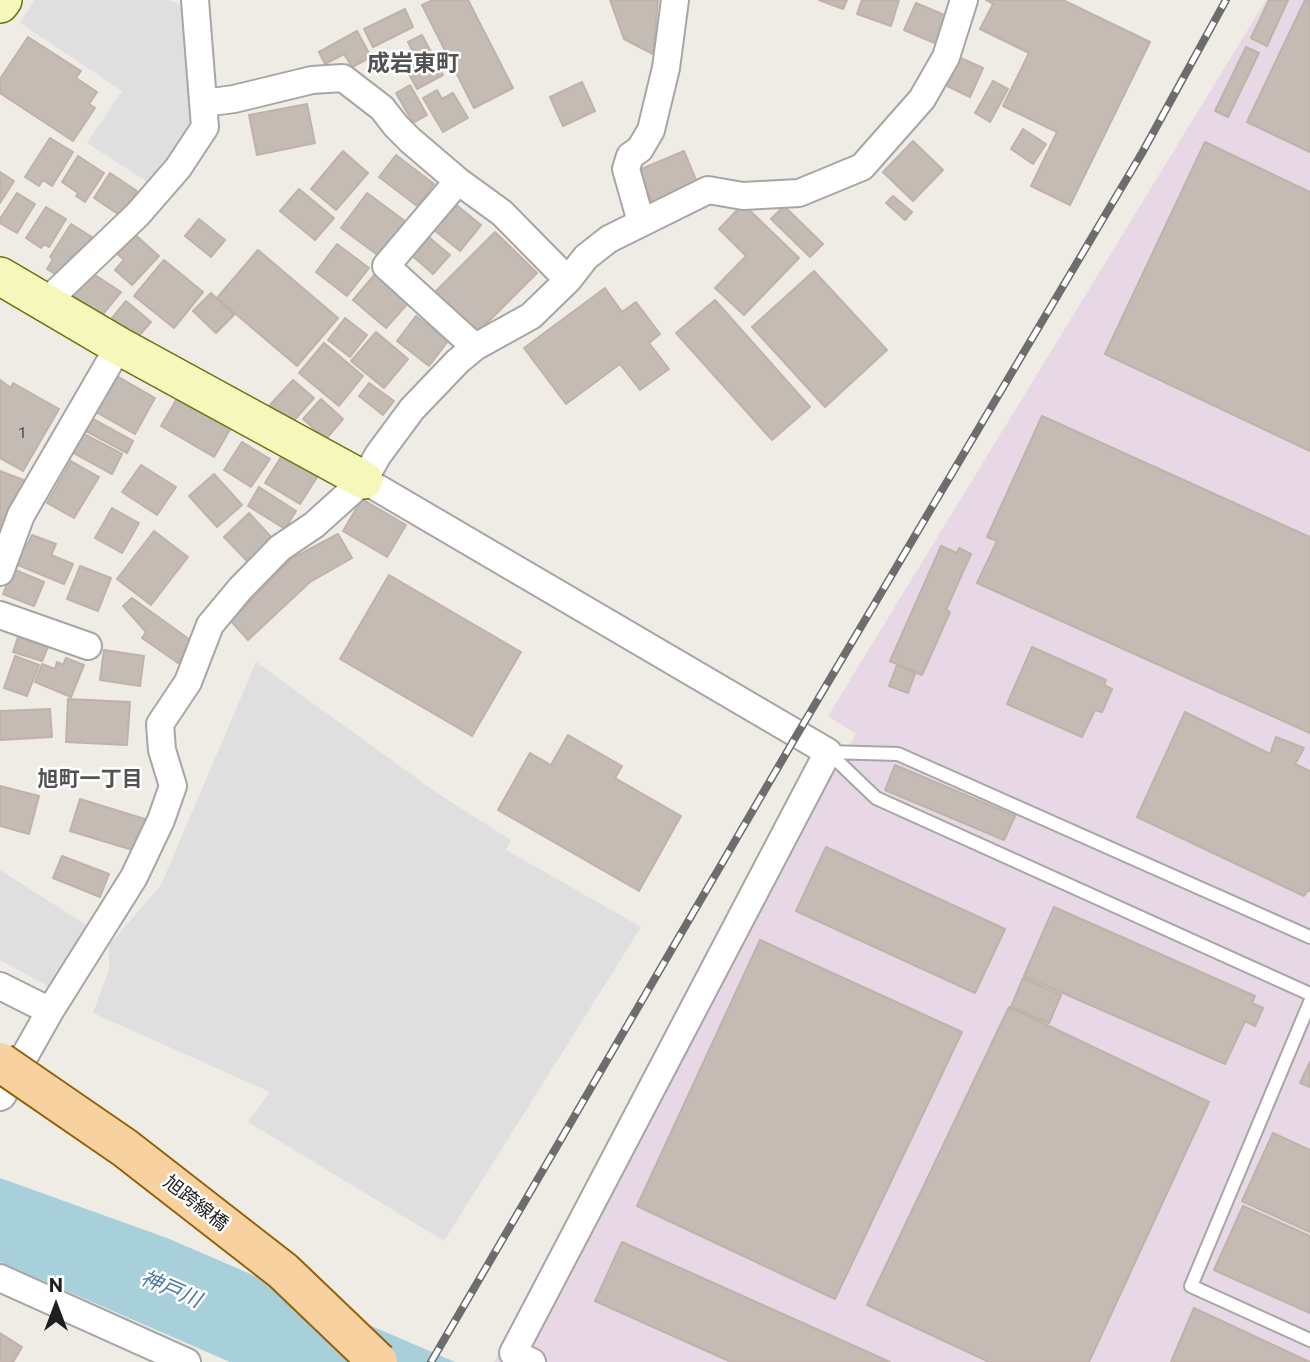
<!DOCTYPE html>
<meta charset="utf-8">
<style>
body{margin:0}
#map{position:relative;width:1310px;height:1362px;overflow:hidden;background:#efece5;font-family:Commissioner,sans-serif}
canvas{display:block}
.north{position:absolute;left:21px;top:1271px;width:70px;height:70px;-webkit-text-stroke:5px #fff;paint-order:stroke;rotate:0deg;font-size:19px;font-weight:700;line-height:28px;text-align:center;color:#1f1f1f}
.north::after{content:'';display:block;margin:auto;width:24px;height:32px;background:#1f1f1f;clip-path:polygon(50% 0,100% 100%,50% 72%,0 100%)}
</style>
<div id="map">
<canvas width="1310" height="1362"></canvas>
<div class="north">N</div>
</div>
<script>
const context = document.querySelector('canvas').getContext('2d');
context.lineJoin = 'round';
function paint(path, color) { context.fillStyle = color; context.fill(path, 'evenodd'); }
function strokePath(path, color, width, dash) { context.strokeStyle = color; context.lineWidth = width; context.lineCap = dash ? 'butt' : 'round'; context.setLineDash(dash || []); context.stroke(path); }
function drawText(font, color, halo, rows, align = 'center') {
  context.font = font + ' Commissioner,"Noto Sans JP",sans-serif'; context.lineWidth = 5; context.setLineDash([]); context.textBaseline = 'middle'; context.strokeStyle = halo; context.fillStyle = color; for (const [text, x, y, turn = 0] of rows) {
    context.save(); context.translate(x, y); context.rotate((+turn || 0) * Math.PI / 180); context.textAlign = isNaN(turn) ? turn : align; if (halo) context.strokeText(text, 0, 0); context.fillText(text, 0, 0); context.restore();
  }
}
paint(new Path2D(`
 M1266,0H1310V1362H494L856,734L828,716Z`), '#e8d7e5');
paint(new Path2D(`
 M35,0H169L189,9L195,123L154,186L87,143L122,91L20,23Z
 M256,662L437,793L511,840L506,850L641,927L444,1241L248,1122L270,1092L93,1013L109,969V945L161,885Z
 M0,870L94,930L57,991L0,960Z`), '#dfdfdf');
paint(new Path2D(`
 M0,1178L167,1238L455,1362H230L0,1262Z`), '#a7d0db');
const building = new Path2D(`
 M433,0H468L513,88L474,108L422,5Z
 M610,0H658L653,54L624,39Z
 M819,0H847L843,9Z
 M862,0H899L891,26L857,14Z
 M986,0H1063L1150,42L1070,205L1031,186L1057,132L1003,106L1029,53L980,29L993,4Z
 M1269,0H1288L1267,46L1251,38Z
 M1305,0H1310V152L1247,122Z
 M916,3L949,17L937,44L904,30Z
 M405,9L413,27L373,47L364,29Z
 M357,31L371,57L352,67L344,54L325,64L319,52Z
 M422,35L443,75L417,89L401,59L413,52L408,42Z
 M28,37L81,71L76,78L97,92L89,104L95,108L73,141L0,93V79Z
 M1246,47L1259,53L1228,117L1215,111Z
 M954,55L983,68L970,97L941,83Z
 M993,81L1008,89L990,122L975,113Z
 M582,82L595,111L563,126L550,97Z
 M410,85L427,115L413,123L396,93Z
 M437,90L442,99L453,93L468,118L443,132L423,98Z
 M307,104L315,143L257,155L249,115Z
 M1023,129L1046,144L1033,164L1011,149Z
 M50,138L73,152L52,186L43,180L39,186L25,177Z
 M913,141L943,170L913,201L883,172Z
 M1205,142L1310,192V451L1105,354Z
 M343,151L368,173L336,210L311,189Z
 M684,151L698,185L653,204L639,170Z
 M396,155L434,184L417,206L379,177Z
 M78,156L104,173L85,202L76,196L78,193L62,182Z
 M0,172L14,181L0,203Z
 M110,173L137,191L121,216L94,198Z
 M299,189L334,218L315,240L280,211Z
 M17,193L35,204L17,233L0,223V219Z
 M367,193L409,224L383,259L341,228Z
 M893,196L912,212L905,220L886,203Z
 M454,203L481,225L460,251L433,229Z
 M743,204L799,258L744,315L715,288L746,256L719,229Z
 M784,206L823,244L810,257L771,219Z
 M46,207L66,219L49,247L44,244L41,248L26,238Z
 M199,219L225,240L211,257L185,236Z
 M71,224L92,237L79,258L73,254L58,276L47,269L53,259L50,257Z
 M131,231L159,256L132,285L115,270L124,260L113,250Z
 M495,232L537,273L476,334L434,293Z
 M424,233L450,255L433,274L407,251Z
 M337,244L369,268L347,296L316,272Z
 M258,250L338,318L297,366L217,298Z
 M164,260L203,292L174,328L134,296Z
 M814,271L887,350L825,407L752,327Z
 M92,273L121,292L103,314L66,293Z
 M376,273L409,302L386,328L353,300Z
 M605,288L622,312L636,302L660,334L649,343L669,369L640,390L620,364L566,404L524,348Z
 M211,293L234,315L216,333L193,311Z
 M715,300L810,407L772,440L676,333Z
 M126,301L151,322L136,339L112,318Z
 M416,316L448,341L429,366L397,341Z
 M345,318L367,335L350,357L328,340Z
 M376,332L408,359L384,388L351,361Z
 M324,343L363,376L339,406L299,373Z
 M115,375L155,398L135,434L94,411Z
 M0,380L11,388L13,383L59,409L23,471L0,458Z
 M293,380L314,398L289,426L268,407Z
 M369,383L394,401L383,415L359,396Z
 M179,395L232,426L214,457L161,426Z
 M321,399L343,419L326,439L303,419Z
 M1042,416L1310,537V733L977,583L997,541L987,537Z
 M91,418L133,441L127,453L84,430Z
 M82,433L122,454L112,474L72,452Z
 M242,442L270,459L251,487L224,470Z
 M284,452L319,474L300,504L265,483Z
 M71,461L99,477L74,518L47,503Z
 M141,465L176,487L157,515L122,492Z
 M0,471L26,481L0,540Z
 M214,474L242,505L217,527L189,496Z
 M259,487L296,511L285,529L248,506Z
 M362,499L406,525L387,557L343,531Z
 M112,508L139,523L122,553L95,538Z
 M249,513L273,539L249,563L224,537Z
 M154,531L188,557L151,605L117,579Z
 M338,534L352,558L310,582L248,640L231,621L291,559Z
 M32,535L56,544L51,555L73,564L64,584L13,563L22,542L28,544Z
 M941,546L957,553L959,548L971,554L946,610L950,612L922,675L890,661Z
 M80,566L111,578L98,611L67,599Z
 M13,569L44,582L34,606L3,594Z
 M389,575L521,652L472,736L340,659Z
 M132,598L193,642L178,663L142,638L146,632L123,606Z
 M18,637L48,647L42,661L13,652Z
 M1032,647L1106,680L1104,685L1112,689L1102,712L1095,710L1082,737L1007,704Z
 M104,650L144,656L140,686L100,680Z
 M15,656L39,665L27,696L4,688Z
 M66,658L84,665L71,697L35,682L42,664L55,669L57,662L63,665Z
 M897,665L915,674L908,693L889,686Z
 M68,699L130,702L127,745L66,742Z
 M50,709L52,737L0,740V711Z
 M1185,712L1270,754L1276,737L1304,748L1295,764L1310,771V891L1308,890L1304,896L1137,817Z
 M568,735L622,766L615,778L681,816L639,891L498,810L530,753L551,765Z
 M895,765L1015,816L1004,840L885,790Z
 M0,786L39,796L29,834L0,826Z
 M80,799L148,820L139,852L70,831Z
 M826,847L1005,929L975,993L796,911Z
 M62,856L109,874L100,897L53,878Z
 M1054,907L1255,996L1252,1003L1263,1008L1255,1026L1245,1021L1225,1064L1024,976Z
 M760,940L962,1032L835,1299L637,1206Z
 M1023,978L1061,995L1049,1023L1011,1007Z
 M1009,1007L1209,1102L1089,1362H989L867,1305Z
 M1310,1062V1087L1300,1083Z
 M1273,1133L1310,1150V1232L1242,1201Z
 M1243,1206L1310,1236V1313L1214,1270Z
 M622,1242L890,1362H731L595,1301Z
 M1194,1308L1310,1362H1171Z
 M0,1333L22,1347L13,1362H0Z`);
paint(building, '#c4bbb5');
strokePath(building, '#c0b2a8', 2);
const lane = new Path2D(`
 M828,752L876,798L1310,994
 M828,752L898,754L1310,937
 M1310,1002L1191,1286L1310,1340`);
const street = new Path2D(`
 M204,103L234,99L312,80L343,78L382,108L396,126L410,140L458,181L502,213L568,280
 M458,181L386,266L475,347
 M641,222L626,169L630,156L640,149L651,130L666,68L675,0
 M45,303L138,214L178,168L205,127L195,0
 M364,480L828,752L513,1353L532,1362
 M0,572L21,515L119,346
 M0,615L88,646
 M0,986L50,1011L2,1096L0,1097
 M50,1011L134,877L161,820L173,786L162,750L160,724L188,682L210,625L240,589L280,548L314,525L364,480L378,455L412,409L458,361L475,347L531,316L568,280L586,257L609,239L708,190L743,196L799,193L862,167L922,99L946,57L964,0
 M0,1278L187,1362`);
const secondary = new Path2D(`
 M0,4L3,0
 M0,276L119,346L364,480`);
strokePath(lane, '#a6a6a6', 16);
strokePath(street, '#a6a6a6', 30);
strokePath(secondary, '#697309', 40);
strokePath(lane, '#fff', 12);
strokePath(street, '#fff', 26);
strokePath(secondary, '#f5f7bb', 37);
const rail = new Path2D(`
 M431,1362L798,733L1142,153L1226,0`);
strokePath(rail, '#6d6d6d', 8);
strokePath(rail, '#fff', 5, [16]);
const primaryBridge = new Path2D(`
 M0,1062L125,1148L283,1271L378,1362`);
strokePath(primaryBridge, '#946205', 42, []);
strokePath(primaryBridge, '#f8d1a1', 38);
drawText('16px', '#484644', null, [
 ["1",22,433]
]);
drawText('19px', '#1f1f1f', '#fff', [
 ["旭跨線橋",196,1203,38]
]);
drawText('bold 21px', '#525252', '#fff', [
 ["旭町一丁目",90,779]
]);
drawText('italic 21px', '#4b79a3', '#fff', [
 ["神戸川",171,1289,23]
]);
drawText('bold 23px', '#525252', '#fff', [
 ["成岩東町",413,63]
]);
</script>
